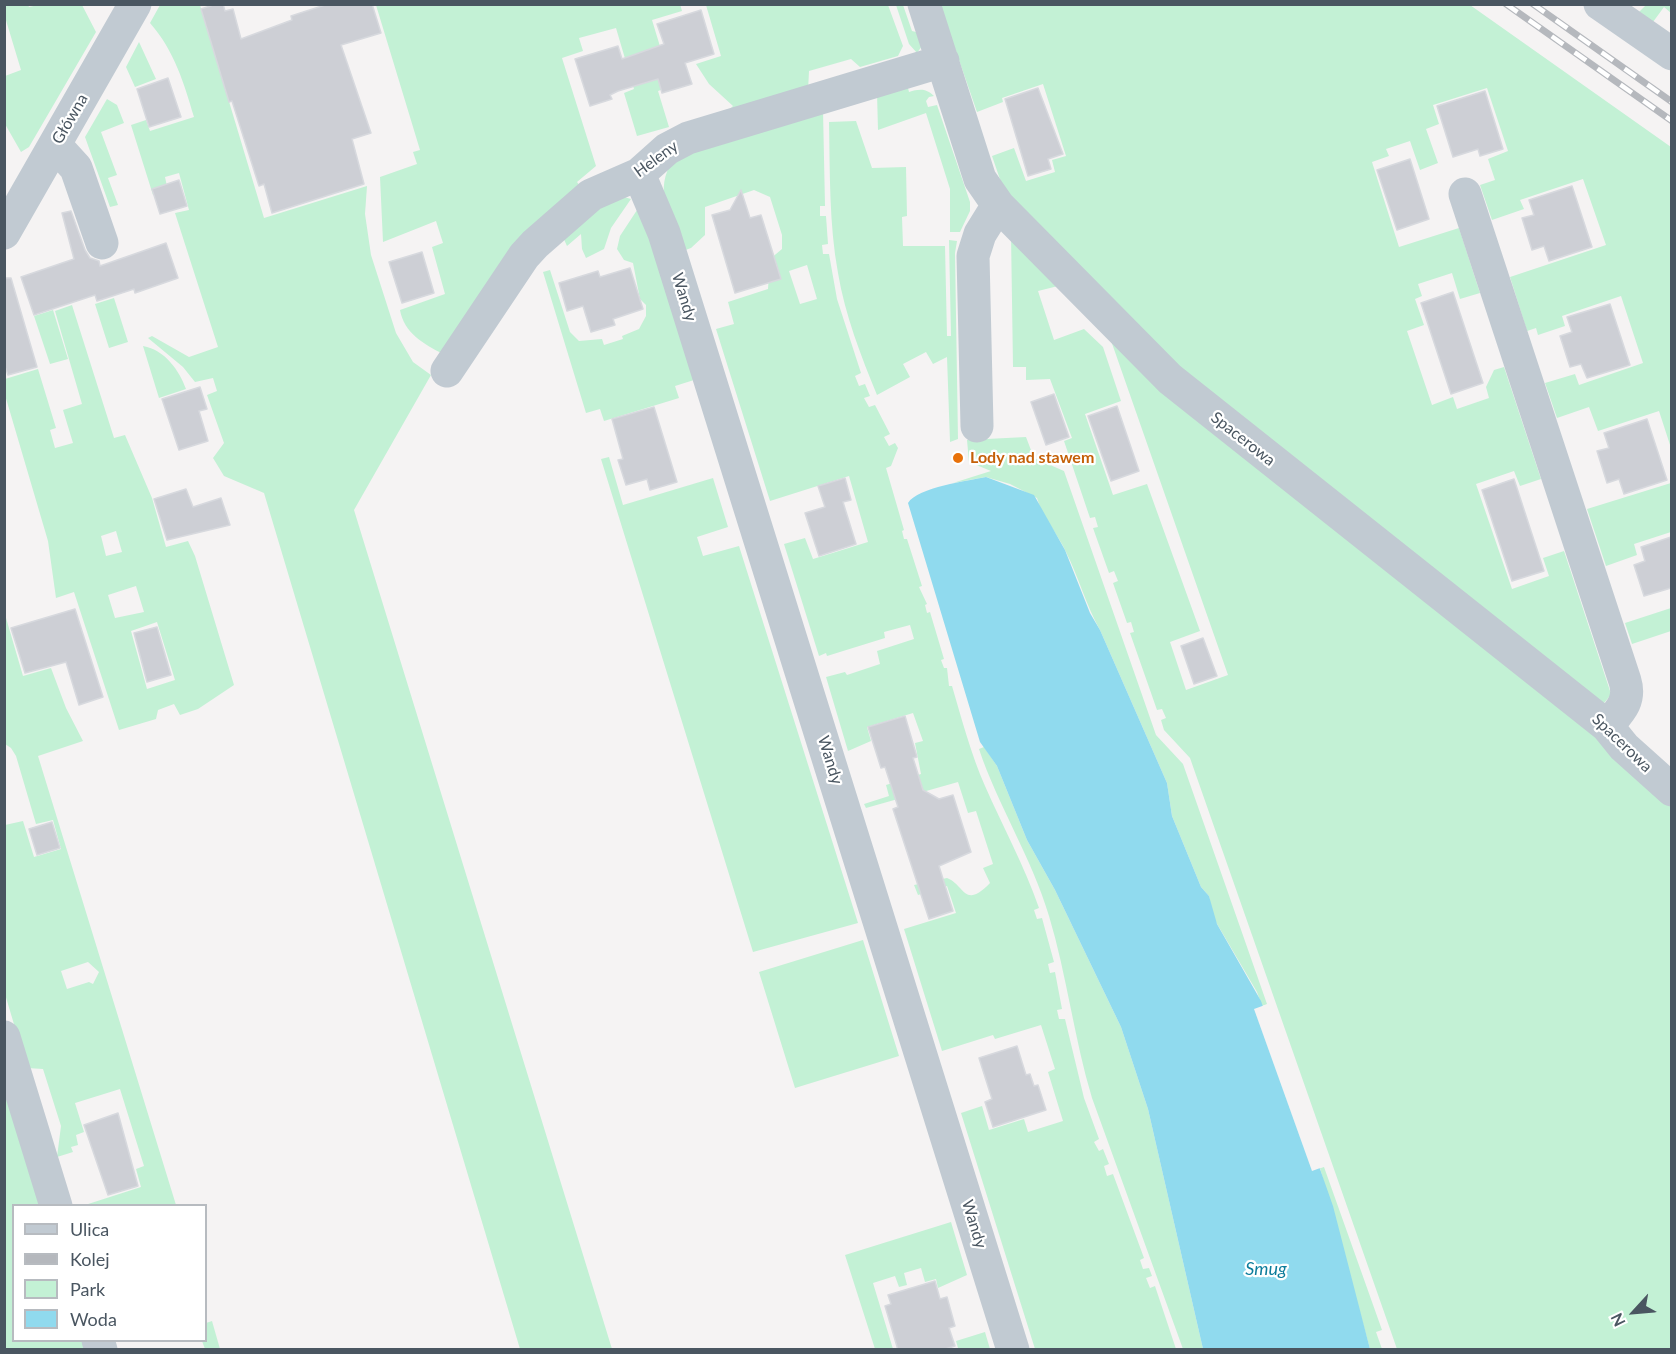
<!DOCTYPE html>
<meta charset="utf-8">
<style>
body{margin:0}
#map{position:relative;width:1676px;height:1354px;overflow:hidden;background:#f5f3f3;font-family:Lato,sans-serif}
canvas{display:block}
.frame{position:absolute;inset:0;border:6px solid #4a5661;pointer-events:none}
.legend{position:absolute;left:12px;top:1204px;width:195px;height:138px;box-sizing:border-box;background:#fff;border:2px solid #b7bbc0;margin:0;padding:8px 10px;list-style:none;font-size:18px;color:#4a5661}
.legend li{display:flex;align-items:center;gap:12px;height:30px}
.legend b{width:30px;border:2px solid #b7bbc0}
.north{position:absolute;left:1604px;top:1282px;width:60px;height:60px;-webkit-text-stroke:4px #fff;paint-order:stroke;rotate:244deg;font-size:16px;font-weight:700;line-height:24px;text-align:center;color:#4a5661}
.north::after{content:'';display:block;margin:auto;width:21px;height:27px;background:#4a5661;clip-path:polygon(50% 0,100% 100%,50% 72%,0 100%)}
</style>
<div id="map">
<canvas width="1676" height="1354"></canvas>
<div class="frame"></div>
<ul class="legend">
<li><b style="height:8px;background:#c1cad2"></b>Ulica</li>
<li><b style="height:8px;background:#b5b8bd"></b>Kolej</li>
<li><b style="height:16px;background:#c3f1d5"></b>Park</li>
<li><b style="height:16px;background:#90daee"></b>Woda</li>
</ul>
<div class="north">N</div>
</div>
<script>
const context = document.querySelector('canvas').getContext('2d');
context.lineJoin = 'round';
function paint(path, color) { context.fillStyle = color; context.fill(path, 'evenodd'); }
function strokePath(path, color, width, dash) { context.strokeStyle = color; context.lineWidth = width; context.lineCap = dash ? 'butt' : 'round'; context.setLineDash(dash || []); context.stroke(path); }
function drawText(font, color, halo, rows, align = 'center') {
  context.font = font + ' Lato,sans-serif'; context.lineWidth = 4.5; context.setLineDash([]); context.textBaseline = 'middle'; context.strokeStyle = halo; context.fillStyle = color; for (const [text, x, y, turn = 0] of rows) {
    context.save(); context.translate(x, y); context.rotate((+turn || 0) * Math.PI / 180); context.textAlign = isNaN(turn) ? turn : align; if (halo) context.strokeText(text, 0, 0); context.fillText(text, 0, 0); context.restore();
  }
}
paint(new Path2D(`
 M680,4L682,11L652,20L672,86L658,91L669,127L637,136L624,93L634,89L616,28L579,38L583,51L562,58L596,166L577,182L580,186L443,354C424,344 404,333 400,310L445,294L432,247L443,243L436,221L383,242L380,177L417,164L413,152L420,150L376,5Z
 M4,5H28L29,7L38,5H82L96,32L29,147L21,152L5,124V76L21,70L5,17Z
 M160,5H200L264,218L367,186L365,214L371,255L396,333L413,362L431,375L354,510L612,1349H520L264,493L224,476L213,458L224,443L207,395L217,391L213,378L195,382L183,367L148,338L152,336L189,357L218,347L175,213L189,210L179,173L165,177L168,191L153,195L131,125L146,120L150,131L194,117C184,83 174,50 150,23Z
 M706,5H888L903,46L898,56L860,67L851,59L809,71L808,91L732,113L731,108L733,106L709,84L696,64L721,56Z
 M896,5H903L912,31L924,34L922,46L917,53L909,44Z
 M940,5H1470L1671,147V448L1659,411L1598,431L1589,407L1557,418L1545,383L1575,374L1579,385L1643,363L1621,296L1562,316L1565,326L1538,335L1536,328L1527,331L1510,277L1606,245L1583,179L1520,200L1524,209L1492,220L1480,185L1495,180L1488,159L1508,151L1487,88L1433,105L1439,124L1426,129L1438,163L1420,170L1410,141L1386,149L1389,156L1372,162L1399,247L1459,228L1480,293L1460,299L1452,273L1418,284L1422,296L1415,299L1424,325L1407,331L1432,405L1453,397L1457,409L1489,398L1486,387L1494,370L1504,367L1541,479L1520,486L1514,471L1476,484L1512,589L1549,576L1543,558L1564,551L1613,700L1609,697L1600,708L1154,347L1004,191L992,156L1014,148L1026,181L1055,172L1052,160L1066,156L1043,84L1002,98L1003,102L977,112Z
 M1646,5H1671V13L1664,7L1653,22L1639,12Z
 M139,42L156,79L135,87L126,67Z
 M907,84L909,92C919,89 926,88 934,96L929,97L926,101L928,107L937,105L970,202V211L960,232H950V189L926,113L878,130L877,93Z
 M107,99L117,105L124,123L101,132L117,175L108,178L118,205L110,207L85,137Z
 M823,110L825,206H820V216H826L828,244L822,245L823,254H829L837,299L861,373L855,376L859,386L865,384L870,396L864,398L869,407L875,405L890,434L884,437L889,446L895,443L898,448L891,466L886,468L904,530L902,531L904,539H907L922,586L919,587L927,604L925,605L927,613L930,612L944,659L941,660L944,668H947L949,686H952C962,720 971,754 985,786C1003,827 1024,865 1039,908L1034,910L1037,919L1042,918L1054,962L1048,964L1050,973L1055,972L1062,1009L1057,1010L1059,1019H1065L1084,1098L1099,1139L1094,1142L1099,1151L1103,1149L1109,1164L1104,1166L1107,1176L1113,1174L1144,1258L1140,1260L1143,1269L1149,1268L1152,1276L1146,1278L1150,1288L1155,1286L1176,1349L1174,1350L1035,1349L961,1113L982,1106L989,1130L1024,1119L1028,1132L1063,1121L1048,1072L1055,1069L1041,1025L995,1039L993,1035L942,1051L904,929L956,913L947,886L918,895L914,885L947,878C965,885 964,910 990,883L983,868L993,864L976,811L968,813L958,782L866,808L864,804L889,796L886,785L921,774L915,743L923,741L913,713L867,727L871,741L848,751L826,677L845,672L847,675L880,664L877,651L914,639L910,625L884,632L885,638L827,656L826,653L819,656L784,544L805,538L813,559L868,542L849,476L770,501L716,329L734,324L728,302L768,289L770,259L782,249V235L770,197L754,190L705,207V235L691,248L680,252C671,219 652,189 674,159ZM807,265L817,299L800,304L789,271Z
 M856,121L872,168L906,167L907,216L902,217L903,246H945L947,336H951L949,240L957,241L955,253L958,439L950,442L947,357L933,364L926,352L903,364L910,377L877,395C861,356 845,315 838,273C829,224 830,172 829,122Z
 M624,197L631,199L611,228L604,249L586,258L582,249L581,234L567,246L562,235L600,203Z
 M639,207L694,380L675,386L679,398L604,421L600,409L586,413L543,272L550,270L570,332L579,341L602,339L604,345L623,339L622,336L639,329L646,316V305L640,299L633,263L624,260L617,249L620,236Z
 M1011,234L1058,286L1038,291L1054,340L1084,329L1103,347L1121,401L1085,414L1113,495L1147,484L1200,631L1170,642L1186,690L1228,675L1108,332L1671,798V1349H1397L1190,758L1164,730L1161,720L1166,718L1162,709L1157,710L1130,633L1134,632L1131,622L1127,623L1113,583L1118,581L1114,571L1109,573L1093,528L1098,527L1095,517L1090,518L1064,441L1072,438L1050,379L1026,380V367H1013Z
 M114,298L128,342L109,348L95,304Z
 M72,305L114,438L125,435L152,498L166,547L188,541L195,556L234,685L198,709L180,715L174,704L158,710L156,719L119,730L74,592L56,598L48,541L5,395V379L38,369L56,428L50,430L55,448L73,443L63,410L82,404L55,311ZM116,531L122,552L106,556L101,536ZM136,586L144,612L115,618L108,595ZM157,622L175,680L147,689L131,631Z
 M53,310L68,359L50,364L34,316Z
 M143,346C165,350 179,370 186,389L159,398Z
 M1026,437L1034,458L1064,471L1156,735L1183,764L1267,1004L1262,1006L1257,992L1213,917L1209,896L1201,887L1172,816L1167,783L1100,630C1086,605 1079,578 1066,552C1058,534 1042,517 1037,498L1010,484L986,477L953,483L991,471L969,462L967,440Z
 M609,457L623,505L713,478L728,527L697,537L703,556L739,546L858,923L753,952L601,459Z
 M1671,483V532L1634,544L1637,555L1606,566L1587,509Z
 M1671,608V631L1632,644L1625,623Z
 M4,611L23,676L51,668L66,708L83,741L38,756L176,1205H85L141,1187L136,1169L144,1166L120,1089L75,1103L84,1132L76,1135L78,1145L71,1147L73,1152L57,1157L61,1126L43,1069L27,1068L5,994V825L23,821L34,857L61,849L53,820L36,824L16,756L11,748L5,744ZM88,962L99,972L93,984L89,982L67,989L61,971Z
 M984,747L997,766L1027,840L1055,890L1121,1027L1148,1109L1203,1349H1183L1092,1098C1074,1038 1067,976 1049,916C1032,858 998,806 979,749Z
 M863,940L899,1056L795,1088L759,972Z
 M4,1068L46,1205L14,1206V1340L88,1341L90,1349H5Z
 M1324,1167L1382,1330L1376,1332L1382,1349H1370L1320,1168Z
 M951,1222L967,1275L938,1288L936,1279L925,1282L921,1268L904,1273L907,1285L899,1287L895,1276L873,1283L893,1349H875L845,1255Z
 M212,1321L220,1349H205L202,1341L206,1340V1323Z
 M985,1332L990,1349H955L958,1348L956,1341Z`), '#c3f1d5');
paint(new Path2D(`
 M986,477L1034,495L1065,550L1090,613L1100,630L1167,783L1172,816L1201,887L1209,896L1217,924L1261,1001L1333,1206L1370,1349H1203L1148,1109L1121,1027L1055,890L1027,840L997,766L980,742L908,503C918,487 968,481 986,477Z`), '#90daee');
paint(new Path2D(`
 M1265,1005L1323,1167L1312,1171L1254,1009Z`), '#f5f3f3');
const building = new Path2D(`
 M216,4H223L225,11L233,9L241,39L292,20L291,16L328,4H372L381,33L341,45L371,133L352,139L364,184L272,213L264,184L259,186L232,101L229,102L201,9Z
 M701,10L714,54L685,63L692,84L662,93L658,79L618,91L610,95L612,99L590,106L575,59L618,46L622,59L664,44L657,24Z
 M168,78L181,117L149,127L137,89Z
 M1038,88L1063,154L1048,159L1051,169L1028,176L1005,99Z
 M1485,91L1503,149L1480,156L1478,149L1453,157L1437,106Z
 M1410,159L1429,219L1397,230L1377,170Z
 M179,180L187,206L160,214L152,189Z
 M1572,186L1592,247L1549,261L1544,246L1532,250L1522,218L1534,215L1529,200Z
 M741,190L750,218L761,215L781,279L735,293L712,215L730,210Z
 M71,211L85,250L90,258L99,261L100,266L166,243L178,278L135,293L134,289L97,301L95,295L34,315L21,277L74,259L62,213Z
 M422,252L434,293L402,303L389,262Z
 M630,268L643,309L613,319L615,325L591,332L583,306L567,311L559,283L598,271L600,277Z
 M4,278H11L37,367L8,375L4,364Z
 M1453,292L1483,383L1451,394L1421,303Z
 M1610,304L1630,365L1587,378L1581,364L1570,367L1560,336L1572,332L1567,317Z
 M200,387L207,409L199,411L208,441L179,450L162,399Z
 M1054,394L1069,437L1046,445L1031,402Z
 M1117,406L1139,471L1111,481L1088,416Z
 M654,407L677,482L650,490L647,479L626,485L618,460L623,459L612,419Z
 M1647,419L1667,480L1624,494L1619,479L1607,483L1597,451L1609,448L1604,433Z
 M845,478L851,500L843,502L856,544L819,556L805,513L825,507L818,486Z
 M1514,479L1544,571L1512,581L1482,490Z
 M186,489L193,507L221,498L230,525L167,540L154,499Z
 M1671,537V588L1644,596L1634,565L1645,561L1641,547Z
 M75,609L103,697L79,705L66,662L25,673L11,628Z
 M157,627L171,675L147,682L134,633Z
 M1203,638L1217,676L1194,684L1181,646Z
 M905,716L917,757L913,758L923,790L939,799L953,795L971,852L939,866L953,911L929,919L893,809L898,807L885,767L881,768L868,727Z
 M52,822L60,848L37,855L29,829Z
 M1017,1046L1026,1075L1030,1074L1034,1086L1038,1085L1046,1110L993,1127L985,1102L992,1099L979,1058Z
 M118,1113L138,1186L108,1195L84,1125Z
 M935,1281L940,1299L947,1297L955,1326L949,1328L955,1346L942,1350H898L885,1306L891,1304L888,1295Z`);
paint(building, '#cdcfd5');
strokePath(building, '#d7d9de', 1.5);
strokePath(new Path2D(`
 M924,4L980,179L998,205L1170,379L1607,726L1624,747L1672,790
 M1600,4L1672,54
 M55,145L76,168L102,243
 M639,174L664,233L1013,1350
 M1465,194L1625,681C1631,701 1620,711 1607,726
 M4,233L135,4
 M447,371L524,256L535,244L591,195L639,174L667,149L688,138L943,61
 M977,426L973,256L980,234L998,205
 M4,1037L56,1206
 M98,1340L101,1350`), '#c1cad2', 33);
const rail = new Path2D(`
 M1506,4L1672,121
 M1533,4L1672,102`);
strokePath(rail, '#b5b8bd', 7);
strokePath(rail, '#fff', 4.5, [14]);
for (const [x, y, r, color] of [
 [958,458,6,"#e8710a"]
]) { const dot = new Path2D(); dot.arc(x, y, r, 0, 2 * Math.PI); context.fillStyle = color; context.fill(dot); strokePath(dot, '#fff', 2); }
drawText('16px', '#4a5661', '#fff', [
 ["Główna",70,119,-60],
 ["Heleny",656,159,-36],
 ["Wandy",684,297,73],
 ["Spacerowa",1243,439,38],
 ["Spacerowa",1622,743,44],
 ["Wandy",830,760,73],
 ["Wandy",974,1224,73]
]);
drawText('bold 16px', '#c56008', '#fff', [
 ["Lody nad stawem",970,458]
], 'left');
drawText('italic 18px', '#0c7c9b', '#fff', [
 ["Smug",1266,1269]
]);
</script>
